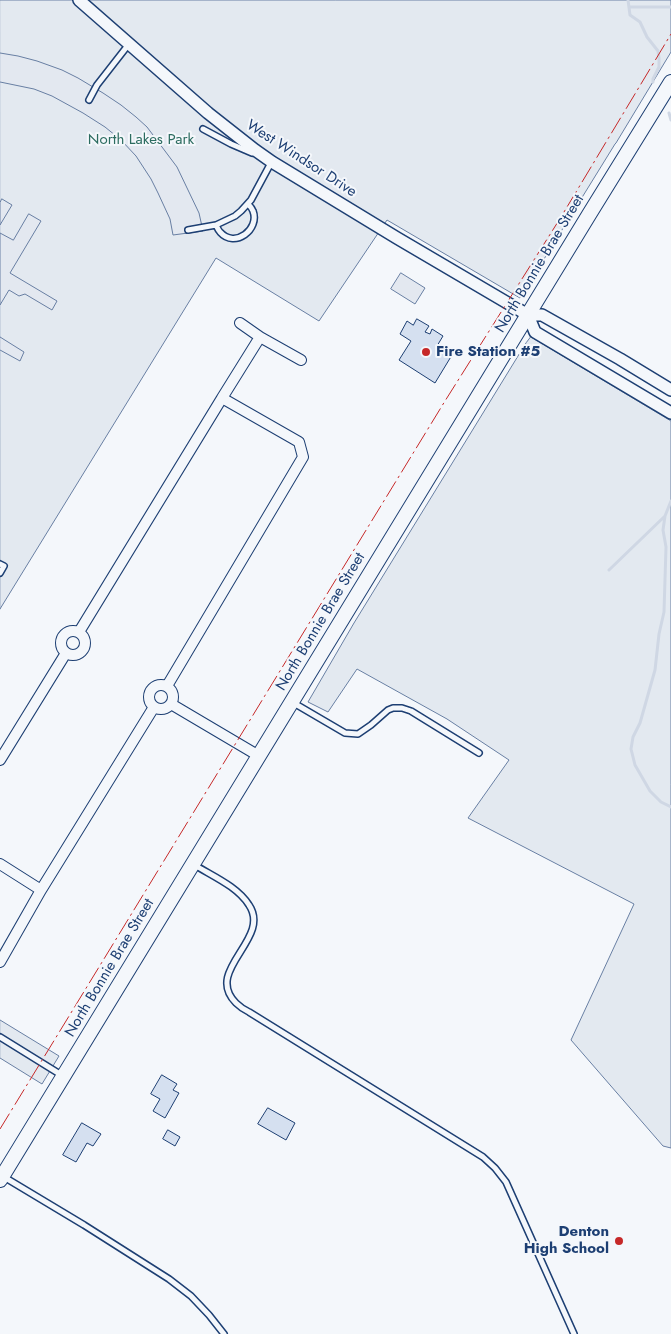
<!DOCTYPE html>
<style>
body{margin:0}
canvas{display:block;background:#f4f7fb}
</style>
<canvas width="671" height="1334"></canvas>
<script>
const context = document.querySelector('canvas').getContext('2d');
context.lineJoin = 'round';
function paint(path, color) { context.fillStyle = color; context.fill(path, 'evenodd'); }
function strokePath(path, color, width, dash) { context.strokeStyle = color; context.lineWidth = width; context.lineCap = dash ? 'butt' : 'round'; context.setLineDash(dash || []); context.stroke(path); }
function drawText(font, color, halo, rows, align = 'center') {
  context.font = font + ' Jost,sans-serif'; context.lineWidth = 4; context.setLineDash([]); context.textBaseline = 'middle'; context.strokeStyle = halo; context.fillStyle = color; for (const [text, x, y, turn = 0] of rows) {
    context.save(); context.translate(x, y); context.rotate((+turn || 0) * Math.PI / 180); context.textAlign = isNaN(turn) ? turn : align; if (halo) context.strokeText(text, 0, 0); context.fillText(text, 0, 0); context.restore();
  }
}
const green = new Path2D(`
 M0,0H671V52L616,143L615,144L520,298L387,220L319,321L216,258L0,609Z
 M531,337L671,421V1148L663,1146L571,1040L634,904L468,818L509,760L447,719L357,669L328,712L308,702L354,623L526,343Z
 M0,1020L59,1056L42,1084L0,1058Z`);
paint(green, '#e3e9f0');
strokePath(green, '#687fa3', 1);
const parking = new Path2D(`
 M0,53L18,56L37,61L62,70L78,78L103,93L121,105L136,117L147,127L177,167L199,213L203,231L173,235L170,219L158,193L151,179L136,156L121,140L105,127L83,113L52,96L34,89L0,82Z
 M2,199L12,205L0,225V203Z
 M29,214L41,221L10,273L57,301L52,310L25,294L19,296L9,290L0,305V233L13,240Z
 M401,273L425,288L415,304L391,289Z
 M0,337L24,352L20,361L0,350Z`);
paint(parking, '#e3e8f0');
strokePath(parking, '#687fa3', 1);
strokePath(new Path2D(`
 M628,0L630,15L640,22L647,37L658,51L659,58V67L653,79V82
 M629,7H671
 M669,113L671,120
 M665,516L663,530L666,547L664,612L659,634L655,670L640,723L633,737L631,749L635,765L650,791L661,802L671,807
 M609,570L665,516L671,501`), '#cfd7e4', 3);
const building = new Path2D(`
 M417,319L429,326L425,332L430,334L432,329L443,336L437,346L452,355L435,383L399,360L411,341L400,334L407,321L413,325Z
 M162,1075L177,1084L173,1090L179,1093L165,1118L153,1111L160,1099L151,1094Z
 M268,1108L295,1123L286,1140L258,1124Z
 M82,1123L101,1134L93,1146L87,1143L76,1162L63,1155Z
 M168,1130L180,1137L175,1146L163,1139Z`);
paint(building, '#d5e0f0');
strokePath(building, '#1d3f73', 1);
const service = new Path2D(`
 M89,100L97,85L129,44
 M203,129L231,144L252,153
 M216,225C217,227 218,230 220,232C235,249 260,229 253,211C252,208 250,206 248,204
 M188,230L216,225L235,216L241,211L251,200L272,161
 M0,564L4,566L0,573
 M292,702L345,733L358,734L371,725L388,710L393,708H402L411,711L479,753
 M193,864C212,876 237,886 249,905C272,939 203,970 236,1003C240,1007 245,1010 249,1012L483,1157L495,1168L506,1182L574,1334
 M0,1037L63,1076
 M4,1177L84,1225L169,1279L191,1296L209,1315L224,1334`);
const minor = new Path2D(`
 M260,337L301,360
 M61 643a12 12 0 1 1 24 0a12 12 0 1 1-24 0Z
 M79,632L222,398
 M149 697a12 12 0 1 1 24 0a12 12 0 1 1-24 0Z
 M167,686L303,457L299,442L222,398L260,337L240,323
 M171,704L259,756
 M0,760L66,653
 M0,864L41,890L154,707
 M0,962L41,890`);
const tertiary = new Path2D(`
 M79,0L208,113L255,150L272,162L397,238L528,315H542L620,359L671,390
 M528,315L535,332L671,413`);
const secondary = new Path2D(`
 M0,1180L590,213L671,82`);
strokePath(service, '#1d3f73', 8);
strokePath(minor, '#1d3f73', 12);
strokePath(tertiary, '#1d3f73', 14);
strokePath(secondary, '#1d3f73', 16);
strokePath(service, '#f4f7fb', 5);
strokePath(minor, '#f4f7fb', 10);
strokePath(tertiary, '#f4f7fb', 11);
strokePath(secondary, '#f4f7fb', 14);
strokePath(new Path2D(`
 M0,1129L445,401L561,217L671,34`), '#c62828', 1, [18, 4, 2.5, 4]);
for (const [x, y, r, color] of [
 [426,352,5,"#c62828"],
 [619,1241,5,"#c62828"]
]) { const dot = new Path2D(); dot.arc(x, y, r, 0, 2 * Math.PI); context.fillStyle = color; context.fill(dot); strokePath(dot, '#f4f7fb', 2); }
drawText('15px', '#2c6c60', '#f4f7fb', [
 ["North Lakes Park",141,140]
]);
drawText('15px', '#1d3f73', '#f4f7fb', [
 ["West Windsor Drive",301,159,33],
 ["North Bonnie Brae Street",540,264,-59],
 ["North Bonnie Brae Street",321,622,-59],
 ["North Bonnie Brae Street",110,968,-59]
]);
drawText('bold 15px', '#1d3f73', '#f4f7fb', [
 ["Fire Station #5",436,352],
 ["Denton",609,1232,"right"],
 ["High School",609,1249,"right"]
], 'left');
</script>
